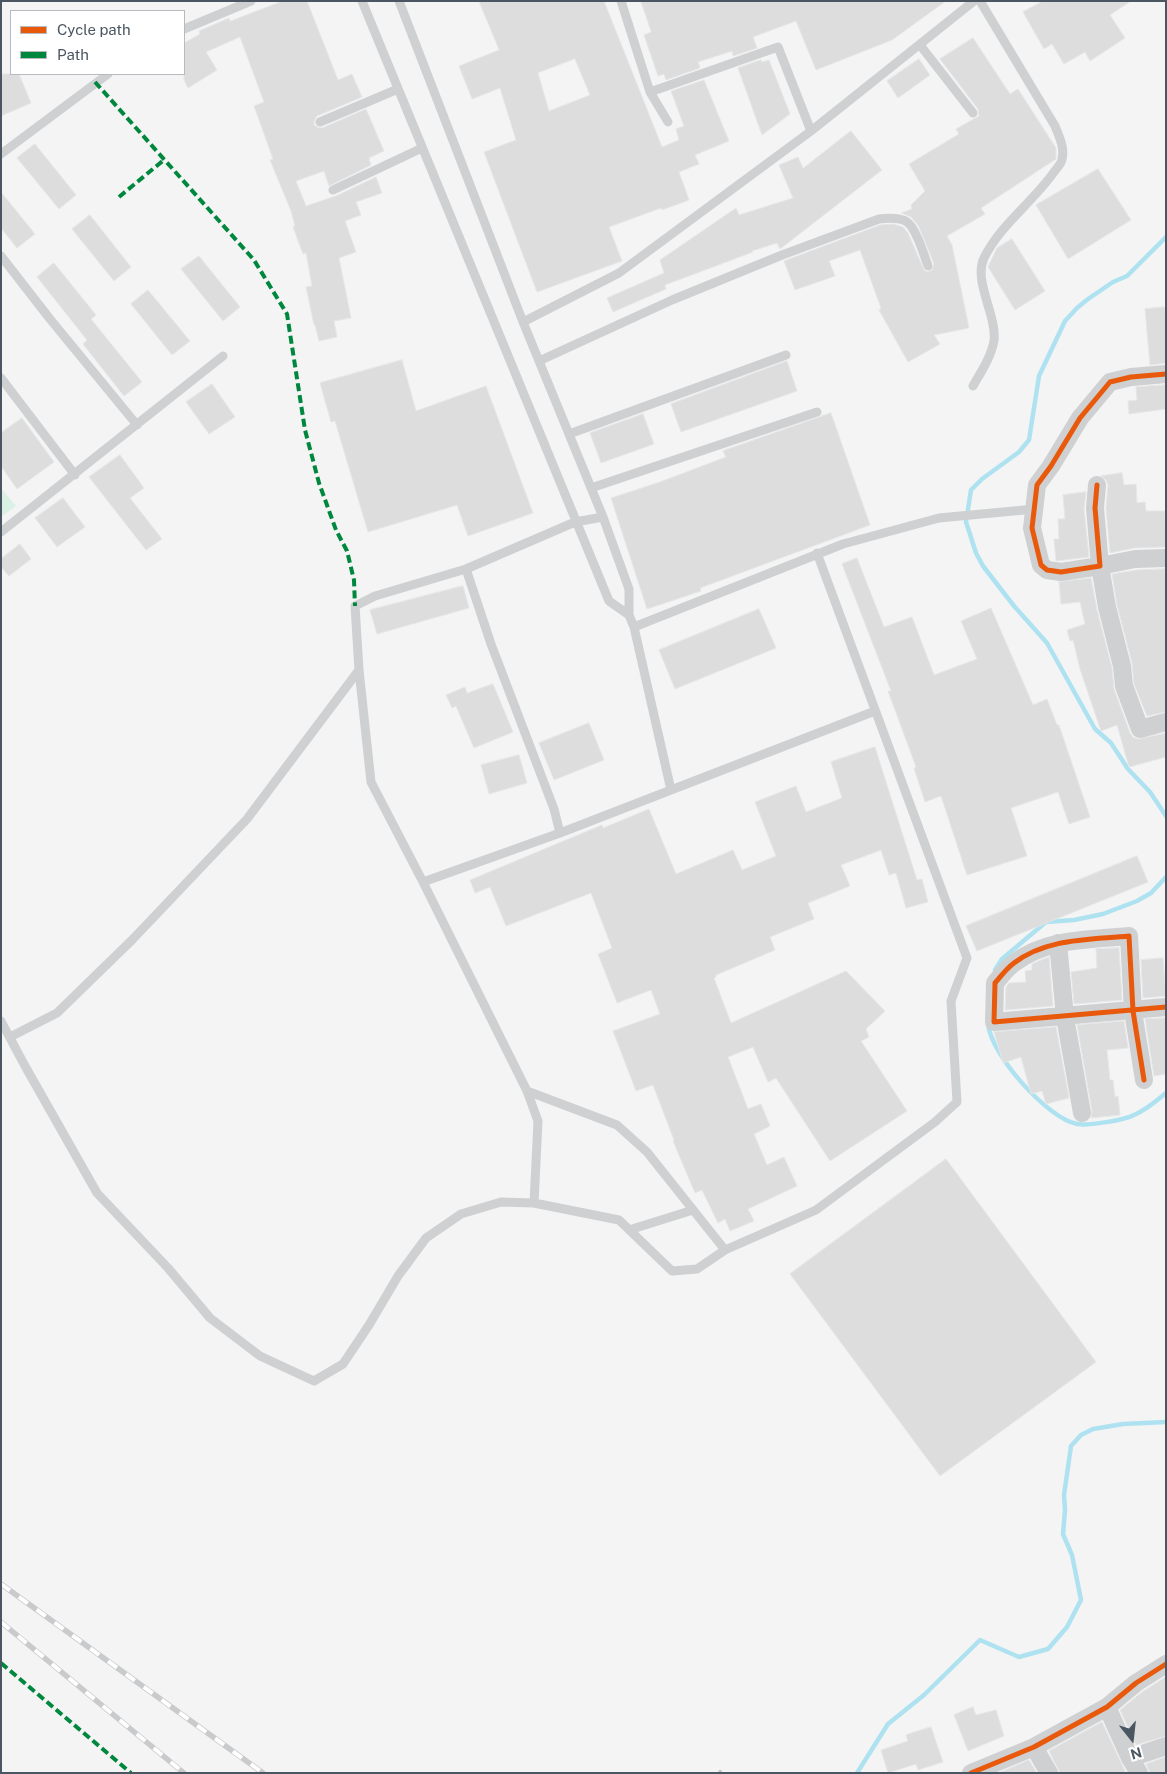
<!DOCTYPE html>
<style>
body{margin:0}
#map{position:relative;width:1167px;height:1774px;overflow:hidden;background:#f4f4f4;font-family:"Public Sans",sans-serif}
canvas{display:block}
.frame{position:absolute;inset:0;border:2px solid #4a5661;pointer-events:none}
.legend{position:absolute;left:10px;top:10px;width:175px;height:65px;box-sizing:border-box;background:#fff;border:1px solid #b7bbc0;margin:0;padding:6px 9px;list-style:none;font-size:15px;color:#4a5661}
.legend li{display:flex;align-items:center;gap:10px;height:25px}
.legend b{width:25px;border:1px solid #b7bbc0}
.north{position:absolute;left:1107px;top:1714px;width:50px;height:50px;-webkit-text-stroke:4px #fff;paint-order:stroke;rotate:164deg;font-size:14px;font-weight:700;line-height:20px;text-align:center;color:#4a5661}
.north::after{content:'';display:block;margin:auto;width:18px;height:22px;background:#4a5661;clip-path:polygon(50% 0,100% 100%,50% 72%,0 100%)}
</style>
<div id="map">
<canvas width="1167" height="1774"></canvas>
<div class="frame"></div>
<ul class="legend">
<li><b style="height:6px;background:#e8590c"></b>Cycle path</li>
<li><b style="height:6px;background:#00873e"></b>Path</li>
</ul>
<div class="north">N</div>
</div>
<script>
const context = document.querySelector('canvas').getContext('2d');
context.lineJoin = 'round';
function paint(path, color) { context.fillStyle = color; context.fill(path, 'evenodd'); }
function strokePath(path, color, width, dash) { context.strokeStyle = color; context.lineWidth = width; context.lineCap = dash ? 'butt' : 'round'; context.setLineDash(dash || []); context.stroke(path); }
paint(new Path2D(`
 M1,488L16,506L1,517Z`), '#d9f2e3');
strokePath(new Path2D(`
 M1166,237L1127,276L1113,282L1088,299L1077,308L1065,321L1039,376L1029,440L1019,452L982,479L971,490L966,522L976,553L983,566L1014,606L1047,643L1095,729L1111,743L1128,769L1150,792L1166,816
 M995,970L1002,959L1046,922L1074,920L1103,914L1137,901L1151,893L1166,877
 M988,1024C991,1055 1047,1118 1077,1124C1088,1126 1125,1120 1134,1115C1146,1110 1156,1101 1166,1093
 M857,1773L888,1724L924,1695L980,1640L1019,1657L1048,1649L1067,1627L1081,1600L1072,1555L1063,1534L1065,1510L1064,1495L1071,1446L1081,1435L1093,1429L1123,1424L1166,1422`), '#aee2f0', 4.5);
const building = new Path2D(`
 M283,1H307L338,80L352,74L362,97L317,116L314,121V125L319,128H322L366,109L384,151L369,158L371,165L329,186L324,171L296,181L306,206L336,196L376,177L382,193L356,202L361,215L345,221L356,252L339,258L351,318L334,321L337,337L319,341L315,325H314L306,287L312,286L306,253L303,254L293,227L295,226L291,211L270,160L273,159L254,106L264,102L240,37L206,52L217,70L188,88L184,80V43L200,34L199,31L229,18L230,21Z
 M479,1H604L662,147L679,140L676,129L684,126L671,91L704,80L729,141L695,155L699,164L679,172L689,200L662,210L661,208L609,227L622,261L537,292L484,152L516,140L500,88L472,99L459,66L499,50ZM575,59L590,95L549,111L538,73Z
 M641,1H946L892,40L816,70L796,21L753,37L757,48L733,56L732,51L698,62L700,68L666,80L664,74L658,76L644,35L651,32Z
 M1043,1H1131L1110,15L1125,38L1090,61L1085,52L1064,64L1052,44L1044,49L1023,12Z
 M973,38L1010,94L1018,89L1056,148V159L981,208L985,214L947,236L952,245L969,328L934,335L940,344L908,362L879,310L881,308L860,250L829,261L835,276L795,290L784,261L880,225L893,224L903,227L908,233L924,270L927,272L932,270L934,264L919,227L911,217L901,213L912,209L911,205L925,191L909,164L959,134L956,129L979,116L978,109L940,59Z
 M919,59L930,75L898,98L887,81Z
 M761,60L762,62L769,60L790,114L762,135L738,68Z
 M1,74H19L31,103L1,116Z
 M851,131L882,170L780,249L777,243L752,251L753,252L665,285L666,289L613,312L607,298L664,273L660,260L736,208L739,215L793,198L779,165L798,157L803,168Z
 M35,144L76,195L59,209L17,158Z
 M1098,169L1131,220L1068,259L1036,205Z
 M1,192L35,234L17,248L1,228Z
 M90,215L131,267L114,281L72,229Z
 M1012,239L1045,291L1015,310L988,267L997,248Z
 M199,256L240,307L223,321L181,269Z
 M54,263L96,315L91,319L142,382L124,396L83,344L87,340L37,277Z
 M148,290L190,341L172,355L131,304Z
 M1164,307L1166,309V363L1150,365L1145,309Z
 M402,360L416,411L486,386L533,513L468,536L457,505L368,532L335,421L331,422L320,383Z
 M787,361L797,391L681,432L671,404Z
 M212,384L235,417L209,434L186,402Z
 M1166,385V409L1129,414L1128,401L1137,400L1136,387Z
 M831,413L870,525L700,588L701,591L647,609L611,498L660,482L726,457L723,451Z
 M643,414L654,444L601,463L590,433Z
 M22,418L54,462L17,489L1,466V433Z
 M120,455L144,488L130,498L162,539L146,550L89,477Z
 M1122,473L1124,485L1136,484L1137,503L1145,502L1146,511H1165L1166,547L1134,548L1110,553L1106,508L1108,485L1106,480L1101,476Z
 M1086,492L1084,509L1089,557L1056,561L1054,539H1059L1058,519H1065L1063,495Z
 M63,498L85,527L57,547L35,518Z
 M20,544L31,559L9,576L1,567V559Z
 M857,558L884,627L912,617L934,675L977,659L961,621L991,608L1033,705L1047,699L1057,725H1059L1090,817L1069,824L1058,792L1011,808L1027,856L967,875L941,796L925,802L914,768L916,767L888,691H891L842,564Z
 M1166,569V712L1147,716L1134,684L1132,663L1117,605L1112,574L1136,570Z
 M1091,578L1097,610L1112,668L1114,689L1130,733L1133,737L1138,739L1166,733V757L1129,767L1117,725L1101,731L1080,669L1073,640L1070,641L1067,630L1085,624L1080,602L1061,604L1059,582Z
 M463,586L469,608L377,634L370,610Z
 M759,609L776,648L675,689L659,650Z
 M493,684L513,732L474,748L456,706L452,708L446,695L465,687L467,693Z
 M589,723L604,760L554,780L539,743Z
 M875,747L917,880L922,879L928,902L906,908L896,873L889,875L881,850L841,865L850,886L808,903L814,919L770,937L775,950L716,975V977L714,978L731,1023L846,971L885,1011L866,1029L869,1037L861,1041L907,1111L830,1161L776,1078L768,1082L753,1047L728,1057L748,1109L761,1104L770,1126L754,1134L767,1165L784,1157L797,1186L748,1209L754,1221L730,1231L725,1219L718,1223L702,1190L695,1193L673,1141L674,1140L653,1085L636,1091L613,1031L660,1014L651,990L617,1003L598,954L612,948L591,893L506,926L490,887L475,893L470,880L602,825L603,828L649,809L676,874L733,850L742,870L776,856L755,802L796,786L806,812L842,798L831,762Z
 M519,755L527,783L489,794L481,765Z
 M1137,856L1148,882L977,951L966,926Z
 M1119,948L1122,1000L1074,1004L1071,972L1097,968L1096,949Z
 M1049,957L1053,1006L1005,1010L1006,987L1009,983L1026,982L1025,971L1032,970V964Z
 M1163,958L1166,996L1143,998L1141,960Z
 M1166,1018V1074L1154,1076L1145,1019Z
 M1124,1021L1128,1048L1107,1050L1110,1080H1113L1115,1097L1118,1096L1120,1115L1091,1118L1092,1111L1077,1025Z
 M1056,1027L1069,1098L1046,1104L1042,1091L1031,1094L1021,1057L1003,1063L994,1032Z
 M946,1159L1096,1362L940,1476L790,1274Z
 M1166,1677V1736L1136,1745L1120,1710L1142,1692Z
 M973,1707L976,1715L996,1710L1004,1736L968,1751L954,1715Z
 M1102,1722L1126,1773H1060L1049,1751Z
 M931,1727L943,1762L918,1770L916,1764L888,1773L881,1750L908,1741L906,1735Z
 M1166,1757V1773H1150L1146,1764Z
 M1029,1760L1037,1773H999Z`);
paint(building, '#ddddde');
strokePath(building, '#e5e6e7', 1);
strokePath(new Path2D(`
 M719,1773L720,1771L722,1773`), '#bcc7c4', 2.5, [4, 2.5]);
strokePath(new Path2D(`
 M362,1L609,601L629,615
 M399,1L523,322L603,517L629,589V615L634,627L671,790
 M621,1L650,92L668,122
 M184,29L251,1
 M920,45L973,113
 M650,92L778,47L811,131
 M320,122L398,89
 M1,154L108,74
 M333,190L422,148
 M1,256L50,319L137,425
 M523,322L619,273L811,131L974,1
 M539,361L672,300L782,255L879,219C888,218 900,217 907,222C916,228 924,255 928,266
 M1,378L75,475
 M973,386C981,372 991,357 994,341C997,315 973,281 984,258C1000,225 1033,202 1054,172C1057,168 1062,163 1062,159C1065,148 1059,136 1055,126L980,1
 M569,434L786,355
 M591,488L817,412
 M603,517L575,522L466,569L375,596L355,606L359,670L371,782L423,882L527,1091L538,1121L534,1203L619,1220L672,1271L697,1269L725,1250L816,1210L935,1122L957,1102L951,1001L967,958L817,553
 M1,532L223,356
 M466,569L491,644L554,809L560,833
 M634,627L843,544L939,518L1035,509
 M423,882L560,833L875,711
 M1,1021L25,1066L97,1193L168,1268L210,1318L260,1356L314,1381L343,1364L369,1325L398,1276L426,1238L461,1214L501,1202L534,1203
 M10,1037L57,1013L132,940L247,819L359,670
 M527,1091L617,1125L647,1152L725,1250
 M629,1230L693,1210`), '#ced0d2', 9);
strokePath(new Path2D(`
 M1097,485L1095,508L1100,566L1061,572L1047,570L1041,565L1032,528L1037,485L1051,466L1080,418L1110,382L1131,377L1166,374
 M1166,558L1135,559L1100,566L1107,607L1122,666L1124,686L1140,729L1166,722
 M1058,943L1065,1017L1082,1113
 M1144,1080L1133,1011L1129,936C1089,940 1047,938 1014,963C1007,968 1001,976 995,983L994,1022L1166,1007
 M1107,1707L1130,1758L1139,1773
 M1034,1747L1049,1773
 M1130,1758L1166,1746
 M971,1773L1034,1747L1107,1707L1136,1683L1166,1664`), '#ced0d2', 18);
const rail = new Path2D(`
 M1,1584L263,1773
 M1,1622L184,1773`);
strokePath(rail, '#c9cacc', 5.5);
strokePath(rail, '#fff', 4, [11]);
strokePath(new Path2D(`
 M95,82L254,260L287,314L305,430L319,483L336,530L347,551L354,580L355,606
 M119,197L165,159
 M1,1663L131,1773`), '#00873e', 4, [8, 4]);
strokePath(new Path2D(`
 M1097,485L1095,508L1100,566L1061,572L1047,570L1041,565L1032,528L1037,485L1051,466L1080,418L1110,382L1131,377L1166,374
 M1144,1080L1133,1011L1129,936C1089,940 1047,938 1014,963C1007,968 1001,976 995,983L994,1022L1166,1007
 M971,1773L1034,1747L1107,1707L1136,1683L1166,1664`), '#e8590c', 5);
</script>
